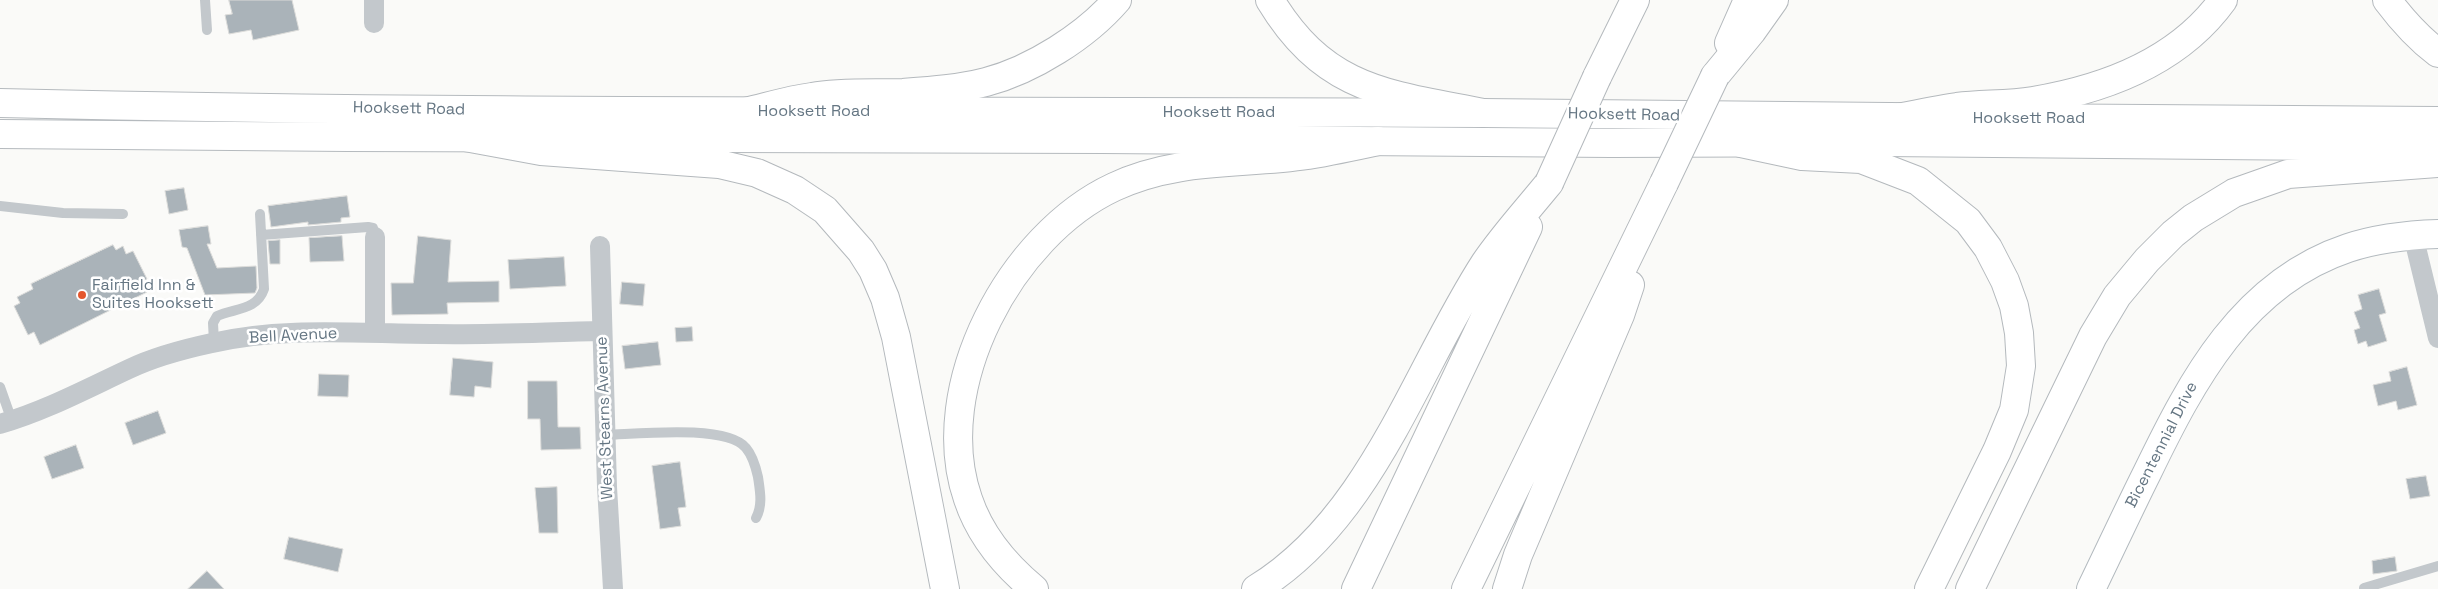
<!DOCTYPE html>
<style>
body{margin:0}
canvas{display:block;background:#fafaf8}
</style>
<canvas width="2438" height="589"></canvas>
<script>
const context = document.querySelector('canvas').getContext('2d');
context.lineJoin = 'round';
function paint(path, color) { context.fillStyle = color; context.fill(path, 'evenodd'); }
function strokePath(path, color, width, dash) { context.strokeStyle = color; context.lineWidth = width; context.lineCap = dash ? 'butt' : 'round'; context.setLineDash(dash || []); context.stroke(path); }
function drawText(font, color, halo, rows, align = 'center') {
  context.font = font + ' "Space Grotesk",sans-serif'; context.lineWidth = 5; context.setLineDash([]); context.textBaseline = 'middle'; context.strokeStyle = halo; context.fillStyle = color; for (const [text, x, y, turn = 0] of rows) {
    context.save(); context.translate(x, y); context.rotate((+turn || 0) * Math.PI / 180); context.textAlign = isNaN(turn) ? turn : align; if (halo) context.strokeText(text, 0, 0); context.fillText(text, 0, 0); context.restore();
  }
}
const building = new Path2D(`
 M229,0H292L299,30L253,40L251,30L229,34L225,15L232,14Z
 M184,188L188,210L169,214L165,191Z
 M347,196L350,217L341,218V222L308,225V222L271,227L268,206Z
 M208,226L211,244H207L217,268L256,266L257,288L255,293L205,295L187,248L182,247L179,230Z
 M342,236L344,261L310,262L309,238Z
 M418,236L451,240L448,282L499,281V302L447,303L448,314L392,315L391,283H413Z
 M280,240V264H270L268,241Z
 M113,245L116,250L123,246L126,254L133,251L147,279L142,282L147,292L40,345L34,332L28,335L14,306L20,303L17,297L33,289L31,284Z
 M564,257L566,286L510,289L508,260Z
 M622,282L645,284L643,306L620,304Z
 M2379,289L2386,313L2379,315L2387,341L2368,347L2366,341L2358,344L2354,330L2360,328L2354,312L2362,309L2358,295Z
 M692,327L693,341L676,342L675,328Z
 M658,342L661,365L625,369L622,346Z
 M453,358L493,362L491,388L475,386L474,397L450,395Z
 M2407,367L2417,405L2398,410L2396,401L2378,406L2373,385L2391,381L2389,372Z
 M319,374L349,375L348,397L318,396Z
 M528,381H557L558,427H580L581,449L541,450L540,419H528Z
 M158,411L166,433L133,445L125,423Z
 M76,445L84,468L52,479L44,457Z
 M680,462L686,507L678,508L681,526L660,529L652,466Z
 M2426,476L2430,496L2410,499L2406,479Z
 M557,487L558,533H539L535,488Z
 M289,537L343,549L338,572L284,559Z
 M2395,557L2397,571L2373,574L2372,561Z
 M207,571L224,589H188Z`);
paint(building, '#aab3b9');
strokePath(building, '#dcdcda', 1);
const secondary = new Path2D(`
 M2091,589C2110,550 2128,511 2147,473C2192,380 2243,283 2348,248C2378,238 2407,235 2438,234`);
const primary = new Path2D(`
 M0,103C494,115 988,110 1482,113C1801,115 2119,121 2438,121
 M0,134L347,137L1102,139L1612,143L1884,142L2438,147`);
const highway = new Path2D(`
 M1270,0C1325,91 1387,94 1483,113
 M2387,0C2402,20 2418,38 2438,53
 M1729,43L1748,0
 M1715,76L1752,31L1774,0
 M1597,77L1635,0
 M745,112C767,107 789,100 812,97C841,92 873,94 903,93C930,91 959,89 986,82C1032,70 1086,36 1117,0
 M1897,118C1917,114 1937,110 1957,107C1982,104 2008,105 2033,101C2105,89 2179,61 2223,0
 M465,137L541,151L719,164L757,173L795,190L825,210L861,251L873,270L885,298L896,337L945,589
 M1741,143L1802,156L1861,159L1918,181L1968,221L1988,248L2005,281L2014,306L2019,333L2021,366L2014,410L1997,451L1929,589
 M1034,589C1005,565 980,535 968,499C929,387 1011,235 1114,187C1178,157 1241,165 1308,155C1331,151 1355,146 1378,141
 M1256,589C1371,519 1415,371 1485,263C1504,235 1528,209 1549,183
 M1356,589L1528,227
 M1466,589L1664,183
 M1507,589L1518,555L1620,315L1630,285
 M1970,589L2093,336L2117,296L2147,260L2173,234L2193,218L2234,193L2288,174L2438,163`);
strokePath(secondary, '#b3babf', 30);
strokePath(primary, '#b5babe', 30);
strokePath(highway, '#b4b9bd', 30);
strokePath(new Path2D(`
 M205,0L207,30
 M0,206L63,213L123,214
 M261,235L368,227L373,228L375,237
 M214,342L213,323L217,316C236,308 257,310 264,289L260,214
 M0,387L12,421
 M607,435C637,434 727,424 746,448C752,455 756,468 758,477C760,491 763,505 756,518
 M2364,588L2438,566`), '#c3c8cc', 10);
strokePath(new Path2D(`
 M374,23V0
 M2413,235L2438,338
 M600,246L607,487L613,589
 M375,333V237
 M0,424C45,411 86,389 129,369C154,357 184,349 212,343C283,326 363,334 435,334C491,335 546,332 602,331`), '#c3c8cc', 20);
strokePath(secondary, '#fff', 28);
strokePath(primary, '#fff', 28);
strokePath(highway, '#fff', 28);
const highwayBridge = new Path2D(`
 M1549,183L1597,77
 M1664,183L1715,76`);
strokePath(highwayBridge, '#b4b9bd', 30, []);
strokePath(highwayBridge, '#fff', 28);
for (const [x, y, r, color] of [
 [82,295,5,"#e4572e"]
]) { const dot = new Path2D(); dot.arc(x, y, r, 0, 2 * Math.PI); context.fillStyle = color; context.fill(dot); strokePath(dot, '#fff', 2); }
drawText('16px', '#657683', '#fff', [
 ["Hooksett Road",409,109,1],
 ["Hooksett Road",814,112],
 ["Hooksett Road",1219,113],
 ["Hooksett Road",1624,115,1],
 ["Hooksett Road",2029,119],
 ["Bell Avenue",293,336,-3],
 ["West Stearns Avenue",605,418,-92],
 ["Bicentennial Drive",2162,445,-63]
]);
drawText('16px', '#657683', '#fff', [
 ["Fairfield Inn &",92,286],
 ["Suites Hooksett",92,304]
], 'left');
</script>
